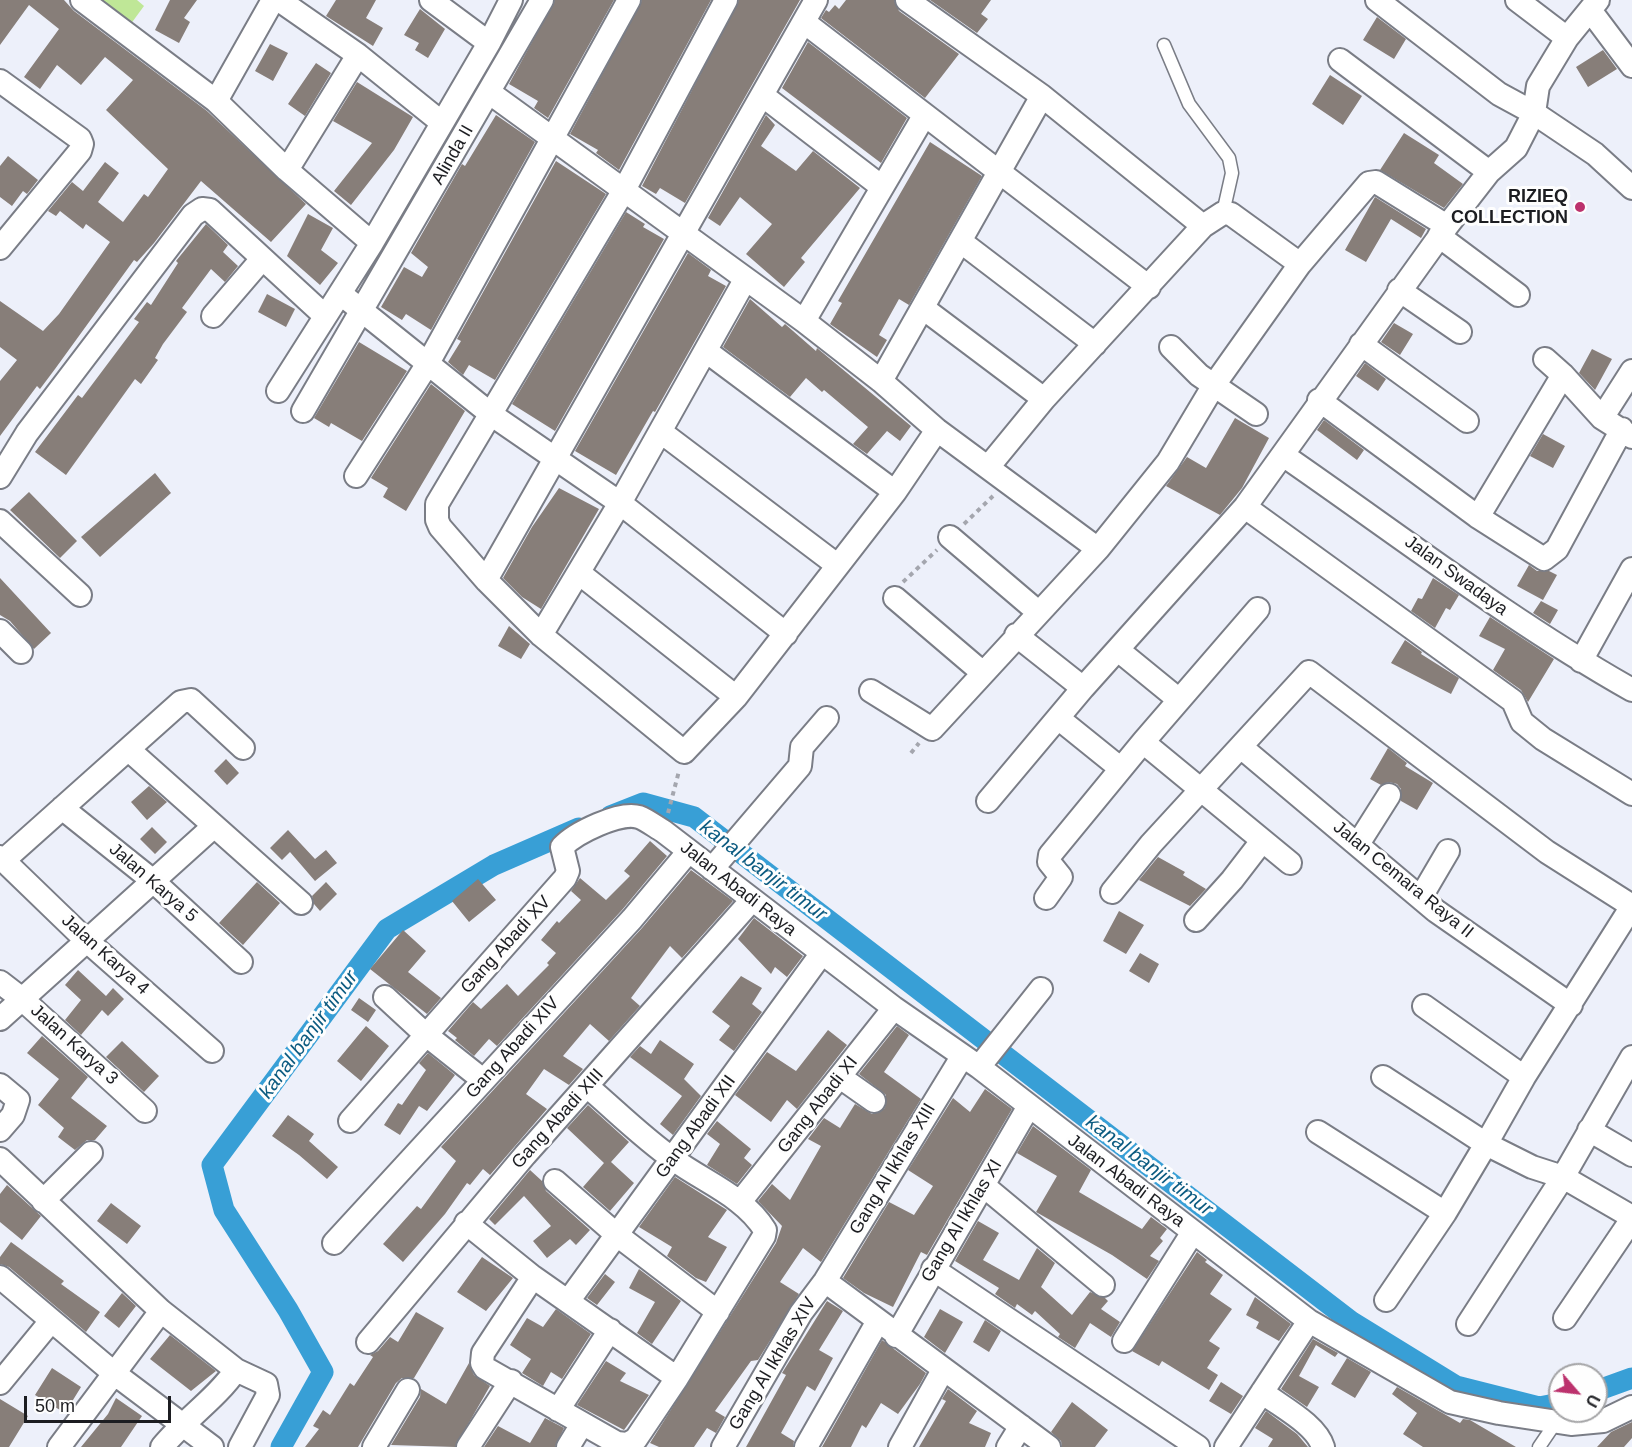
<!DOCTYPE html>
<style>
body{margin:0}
#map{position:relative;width:1632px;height:1447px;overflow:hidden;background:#edf0fa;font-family:Arial,sans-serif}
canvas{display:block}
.north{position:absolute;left:1548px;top:1363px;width:60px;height:60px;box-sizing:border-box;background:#fefefe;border:2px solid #a4a4a6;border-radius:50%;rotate:118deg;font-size:16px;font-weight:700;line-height:24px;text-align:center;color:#1c1d21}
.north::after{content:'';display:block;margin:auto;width:21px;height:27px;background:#bc326d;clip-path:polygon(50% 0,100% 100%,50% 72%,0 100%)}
.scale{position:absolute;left:24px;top:1396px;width:147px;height:27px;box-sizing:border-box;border:3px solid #1c1d21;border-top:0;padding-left:8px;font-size:18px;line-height:21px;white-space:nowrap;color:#1c1d21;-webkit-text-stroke:4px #fefefe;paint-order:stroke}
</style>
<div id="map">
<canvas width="1632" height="1447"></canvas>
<div class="north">U</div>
<div class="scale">50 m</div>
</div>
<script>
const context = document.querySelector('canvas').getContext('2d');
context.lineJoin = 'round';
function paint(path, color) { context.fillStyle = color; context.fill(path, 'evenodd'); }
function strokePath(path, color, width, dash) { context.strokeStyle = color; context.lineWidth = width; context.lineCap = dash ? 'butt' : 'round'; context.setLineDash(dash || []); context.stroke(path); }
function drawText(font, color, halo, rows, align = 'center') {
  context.font = font + ' Arial,sans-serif'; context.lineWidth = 6; context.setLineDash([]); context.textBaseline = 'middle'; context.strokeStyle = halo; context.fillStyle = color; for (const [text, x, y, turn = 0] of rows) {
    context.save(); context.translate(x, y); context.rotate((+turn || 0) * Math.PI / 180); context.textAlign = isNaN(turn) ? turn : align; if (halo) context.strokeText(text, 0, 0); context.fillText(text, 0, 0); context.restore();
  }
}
paint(new Path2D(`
 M98,0H137L144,6L130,25Z`), '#bfe797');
strokePath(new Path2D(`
 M610,816L643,803L694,817L1352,1322L1456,1386L1539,1407L1560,1403
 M1596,1391L1632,1378
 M281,1447L323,1372L288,1310L224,1210L212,1165L387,929L494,865L579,828`), '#389fd6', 21);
paint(new Path2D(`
 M0,0H64L74,11L207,111L306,204L271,242L201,181L154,243L137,262L134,260L55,369L40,389L37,386L0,436V381L17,360L0,347V301L43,331L59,314L110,242L86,224L83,229L60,211L56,216L48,211L72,182L83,191L105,162L119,173L98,202L123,222L144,194L148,197L168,169L106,110L133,80L105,57L81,85L57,65L40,89L24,77L59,29L29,5L0,45Z
 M170,0H197L184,18L190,22L179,43L155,30Z
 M336,0H376L366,18L383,28L373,46L326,16Z
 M555,0H614L548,118L534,108L538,101L509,84Z
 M642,0H711L619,170L596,153L598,150L570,134Z
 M739,0H800L685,203L660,188L656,194L642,186Z
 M846,0H894L899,11L959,54L925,98L821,18L826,10L829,12L835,5L839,9Z
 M930,0H991L981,14L988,19L977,33Z
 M420,9L445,29L428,58L415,50L419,43L404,35Z
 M1377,17L1406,39L1394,59L1363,40Z
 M808,42L907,118L881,163L782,88Z
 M270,44L288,53L273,81L255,71Z
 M1603,50L1617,69L1588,87L1576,67Z
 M316,63L331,73L305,116L288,104Z
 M1330,75L1362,96L1343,125L1312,104Z
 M357,82L413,117L394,150L351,205L334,191L372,143L333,121Z
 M496,115L535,142L431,330L406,314L402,320L381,307L404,267L422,277L428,267L411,253L462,164L465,166Z
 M766,115L775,125L761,146L796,171L813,151L860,188L801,258L805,262L784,287L746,254L772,224L740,197L720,226L708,218Z
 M1404,133L1439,155L1434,163L1463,184L1444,208L1380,170Z
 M930,142L982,176L909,305L899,299L879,335L887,340L877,357L830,324L842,303L838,301Z
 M8,156L38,180L27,194L23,191L12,206L0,197V166Z
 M556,161L606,194L495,380L469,365L463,375L448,362L461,341L457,339Z
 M1375,197L1426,229L1421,238L1391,219L1366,262L1345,250Z
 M626,212L645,224L643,227L664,239L555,431L512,404Z
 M308,214L333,228L321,250L338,263L320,285L287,256Z
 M206,224L228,245L223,252L238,266L225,282L211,269L182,308L187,312L163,344L155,358L158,360L141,384L135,379L66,475L35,452L78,395L82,398L139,322L134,319L147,302L151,305L178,263L176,261Z
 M688,253L711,270L708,276L726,286L655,412L653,411L616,475L575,451Z
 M267,294L295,309L286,327L258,312Z
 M750,299L782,327L785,324L816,351L817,348L829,358L911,426L900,441L887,431L867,454L853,444L868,427L824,390L822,392L806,378L790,397L723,347Z
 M1394,323L1413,334L1400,355L1381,342Z
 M359,342L407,371L362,441L331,423L329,427L314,418Z
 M1592,349L1612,359L1595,390L1579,373Z
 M1365,363L1386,379L1378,391L1356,376Z
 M431,384L465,411L406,511L383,497L388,488L371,478Z
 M1235,418L1269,438L1242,488L1220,515L1166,486L1187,457L1206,468Z
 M1324,420L1364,450L1357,460L1317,430Z
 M1543,434L1565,446L1553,468L1530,456Z
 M155,473L171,493L100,557L81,537Z
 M559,488L599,509L541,609L522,597L503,578L532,527Z
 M29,492L77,541L60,558L10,510Z
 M1529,565L1537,571H1549L1557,575L1543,600L1517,586Z
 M0,578L51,633L34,649L10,621L0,615Z
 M1433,578L1459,595L1450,610L1446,608L1435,628L1411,611L1418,598L1422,599Z
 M1541,601L1558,610L1550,624L1533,613Z
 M1490,617L1554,659L1528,702L1521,690L1493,670L1505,649L1479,636Z
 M509,626L530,644L521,659L498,646Z
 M1405,640L1422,652L1421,654L1459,678L1451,694L1391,663Z
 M1388,748L1407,763L1405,766L1433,783L1417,810L1401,801V789L1397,784L1389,782L1381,785L1370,779Z
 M226,759L239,773L227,785L214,771Z
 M149,786L167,802L147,820L131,802Z
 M152,827L167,842L155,854L140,839Z
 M288,830L315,859L326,850L337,863L315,881L290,852L282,860L270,848Z
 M650,841L667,856L622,910L497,1046L489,1039L474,1056L455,1040L457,1038L448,1031L473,1002L481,1009L507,984L518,996L549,965L547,963L556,953L541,940L557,921L559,923L581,900L571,891L580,878L606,900L630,876L624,871Z
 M1158,857L1185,872L1183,875L1206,889L1190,906L1139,880Z
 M691,870L733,901L682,958L670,946L631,998L640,1006L609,1041L590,1024L563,1056L583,1069L569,1085L544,1069L526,1094L547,1109L490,1175L483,1169L470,1185L467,1183L445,1214L403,1262L383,1244L417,1206L421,1209L456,1161L441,1147L642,928Z
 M478,879L496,900L469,922L452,901Z
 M257,882L280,903L243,945L219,923Z
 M326,882L337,894L320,911L314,904L312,896Z
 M1119,911L1144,925L1126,954L1103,941Z
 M754,918L803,956L787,977L775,967L771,974L738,939Z
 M403,930L426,951L408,972L441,998L427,1014L370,969Z
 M1140,953L1159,964L1149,983L1129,971Z
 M78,970L106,996L113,988L124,999L108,1016L102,1010L81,1035L65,1020L81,1000L65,985Z
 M741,976L762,988L752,1004L762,1012L734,1051L719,1040L730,1026L712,1012Z
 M359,998L376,1010L368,1022L351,1010Z
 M366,1026L389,1046L361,1081L337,1061Z
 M897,1026L909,1035L884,1072L921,1099L821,1262L803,1248L780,1282L799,1294L758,1360L751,1361L715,1411L725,1417L716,1433L707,1428L694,1447H659L650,1443L776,1243L782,1226L758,1201L772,1184L790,1200L821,1146L808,1139L824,1118L840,1128L855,1104L872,1114L885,1108L886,1095L859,1074Z
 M828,1030L847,1045L797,1109L787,1100L771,1122L735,1095L767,1052L796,1071Z
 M42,1036L88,1077L71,1098L107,1126L95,1140H87L75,1150L58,1137L64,1128L38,1105L59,1079L27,1053Z
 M660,1040L694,1064L684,1079L701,1096L673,1135L660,1124L682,1096L630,1057L640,1046L651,1054Z
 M122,1041L159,1076L144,1092L106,1057Z
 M428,1053L455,1075L427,1111L419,1106L400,1135L384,1125L398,1103L402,1105L426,1070L419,1063Z
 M985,1089L1012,1109L927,1255L921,1252L893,1307L864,1293L843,1278L889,1202L914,1215L933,1186L908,1170L953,1098L970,1112Z
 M588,1105L629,1142L611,1162L634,1183L610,1211L583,1187L604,1163L567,1128Z
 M288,1115L314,1134L309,1141L338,1167L327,1179L299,1155L272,1136Z
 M717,1121L751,1149L744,1158L752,1165L737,1184L707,1165L720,1144L707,1134Z
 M1033,1126L1091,1170L1079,1192L1142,1229L1151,1217L1167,1229L1160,1238L1163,1241L1150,1256L1159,1261L1147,1279L1112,1255L1036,1212L1057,1176L1017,1153Z
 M530,1170L542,1181L546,1191L590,1230L576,1245L570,1239L547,1258L533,1241L551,1226L524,1196L495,1225L489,1219Z
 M675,1177L727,1210L708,1237L727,1247L706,1282L696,1278L667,1256L672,1247L639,1227Z
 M7,1185L41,1216L22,1240L0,1222V1194Z
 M111,1203L141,1226L127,1244L97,1221Z
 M978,1221L999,1233L983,1260L1019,1280L1037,1248L1055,1263L1041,1287L1072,1315L1090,1292L1105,1298L1108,1301L1101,1309L1120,1322L1111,1337L1090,1323L1075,1348L1058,1337L1060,1334L1035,1311L1032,1315L1017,1304L1015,1308L995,1294L999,1288L955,1261Z
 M11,1242L64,1281L61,1284L100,1312L86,1332L9,1267L0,1264V1257Z
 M1197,1252L1207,1260L1205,1262L1223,1275L1210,1294L1232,1309L1209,1341L1220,1348L1207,1368L1218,1375L1209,1390L1162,1361L1159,1366L1132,1351Z
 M482,1257L513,1278L486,1311L457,1292Z
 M639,1269L681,1301L652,1344L637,1333L655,1302L629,1288Z
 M605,1274L615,1282L597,1305L587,1298Z
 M122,1293L136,1306L119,1328L104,1316Z
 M1255,1297L1291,1324L1279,1341L1256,1328L1259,1322L1246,1315Z
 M827,1301L843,1311L819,1350L833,1358L815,1391L807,1386L781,1433L794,1441L793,1447H746L786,1375L782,1373Z
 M556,1309L591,1334L562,1379L551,1372L543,1386L522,1373L531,1359L510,1345L527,1318L543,1327Z
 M940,1309L963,1322L945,1353L924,1337Z
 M416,1312L444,1328L414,1378H402L396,1383L358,1447H305L319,1429L313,1426L323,1410L330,1415L350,1383L354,1386L373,1357L370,1355L378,1351L390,1337L398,1342Z
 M985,1320L1001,1331L989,1352L973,1342Z
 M170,1335L216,1371L191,1391L150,1359Z
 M1313,1339L1338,1353L1335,1357L1316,1345L1299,1376L1319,1387L1307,1407L1281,1389Z
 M882,1340L926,1373L920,1384L898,1414L881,1403L866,1428L862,1425L851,1447H822Z
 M1347,1358L1371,1372L1355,1398L1331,1384Z
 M606,1361L626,1373L620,1381L649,1395L624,1430L577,1405Z
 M469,1363L474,1375L490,1386L455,1447L391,1445L420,1397L421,1389L446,1404Z
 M52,1368L81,1387L65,1413L35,1395Z
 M1221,1382L1243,1396L1231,1414L1209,1401Z
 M1397,1387L1460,1423L1463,1419L1470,1420L1516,1447H1423L1403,1434L1417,1413L1392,1394Z
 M948,1389L977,1411L969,1423L991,1433L985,1447H919L946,1401L942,1399Z
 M116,1398L142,1416L121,1447H81L108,1414Z
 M0,1399L28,1416L9,1447H0Z
 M1072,1402L1108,1430L1095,1447H1062L1061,1441L1051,1432Z
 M1266,1411L1297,1434L1308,1447H1268L1273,1439L1255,1428Z
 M545,1418L564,1428L555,1447H484L498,1426L530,1443Z
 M1632,1422V1438L1624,1447H1597L1611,1432Z`), '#877e79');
const service = new Path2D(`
 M1164,45L1189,104L1229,158L1232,173L1223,213
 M1539,1447L1556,1422`);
const minor = new Path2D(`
 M82,0L216,101L287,170L372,243
 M279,0L358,55L441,122
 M431,0L489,43
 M726,0L624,190L437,504V520L440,527L486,580L541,635L684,752L736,697L895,492L937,430
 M907,0L1042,96L1203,226L1044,399L989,466
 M1377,0L1499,94L1534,113L1595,154L1632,188
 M1517,0L1567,38
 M1590,10L1632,66
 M804,22L1149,287
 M1340,60L1489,172
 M0,81L80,139L82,144L80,151L0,248
 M490,93L804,321L881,381L937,430L1098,549
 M762,95L882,187
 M216,101L273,0
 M287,170L358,55
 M1203,226L1223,213L1231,214L1300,264
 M1439,236L1518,295
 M960,241L1095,344
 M1399,290L1460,332
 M341,294L492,415L620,503L786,634
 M923,308L1044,399
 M213,316L262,259
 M804,321L924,116
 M1361,344L1467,421
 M1171,347L1199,375L1256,414
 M706,351L895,492
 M1545,359L1563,375L1602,418L1632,437
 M881,381L1042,96
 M278,391L372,243L489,43L511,0
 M1319,400L1478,517L1544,559L1557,549L1622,429
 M303,411L542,0
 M1602,418L1632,371
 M661,432L837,565
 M1283,455C1399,535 1510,621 1632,690
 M356,476L427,365L629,0
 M0,477L27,433L193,215L202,209L210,210L325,316
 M1245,507L1513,701L1522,722L1543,739L1632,794
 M1478,517L1563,375
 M0,521L80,595
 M950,537L1038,612
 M579,573L736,697
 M486,580L816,0
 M895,598L983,673
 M0,631L21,652
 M541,635L620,503L745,280
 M1016,635L1083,688
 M1118,650L1178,699
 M1581,661L1632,569
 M871,691L932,729L1098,549L1168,462L1214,385L1300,264L1369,183L1376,182L1447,226
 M1058,718L1120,768
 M1143,742L1258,609
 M1241,747L1436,911L1571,1005
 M129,750L301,903
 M988,801L1083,688L1245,507L1447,226L1489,172L1516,148L1534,113L1538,86L1567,38L1598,0
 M62,808L152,880L241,962
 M1358,844L1389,795
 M0,857L87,941L212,1051
 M4,860L181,702L191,700L243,748
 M712,869L800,766L802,747L827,718
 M1112,892L1151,844L1309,672L1547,852L1632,906
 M1421,897L1448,851
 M1046,898L1061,877L1049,862L1050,855L1143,742L1290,863
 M1632,906L1524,1077L1486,1144L1532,1167L1563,1177L1632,1217
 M1196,920L1232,880L1262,841
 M0,982L22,999L145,1111
 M385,997L425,1034L483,1080
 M1424,1006L1524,1077
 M0,1019L213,827
 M979,1067L1041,989
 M840,1077L874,1101
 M1383,1077L1486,1144L1445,1213L1386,1300
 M0,1085L18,1100L13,1115L0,1130
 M350,1121L565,878L568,871L562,847C575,833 620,811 639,817C647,820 656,827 663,831L894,1008L979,1067L1309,1321L1450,1402L1499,1413L1571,1424L1603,1421L1632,1407
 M1589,1130L1632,1155
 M1318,1132L1445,1213
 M0,1159L161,1311L236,1370L266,1384L268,1395L240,1447
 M555,1181L617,1235L718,1312
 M984,1186L1103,1285
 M43,1201L91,1153
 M740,1202L894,1008
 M466,1223L533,1277L677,1378
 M334,1243L632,919L689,851
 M933,1269L1198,1447
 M0,1277L115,1374L212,1447
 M533,1277L483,1353L482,1363L485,1368L617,1443L627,1444L636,1439L677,1378L764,1236L765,1230C744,1196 704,1182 673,1159C643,1138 616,1111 588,1087
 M825,1281L1049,1447
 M569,1300L822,953
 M1565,1318L1632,1219
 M1468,1324L1563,1177L1632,1057
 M896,1336L1029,1106
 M1124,1341L1193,1232
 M368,1342L525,1155L752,900
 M0,1383L51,1321
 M1262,1392C1281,1407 1316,1424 1323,1447
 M558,1410L610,1330
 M59,1447L161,1311
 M162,1447C185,1419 216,1399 236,1370
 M374,1447L408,1390
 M468,1447L511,1381
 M568,1447L582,1424
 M723,1447L801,1313L825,1281L962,1057
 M806,1447L878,1321
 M900,1447L943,1370
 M1008,1447L1021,1426
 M1226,1447L1309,1321`);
strokePath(service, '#7a7d86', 15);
strokePath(minor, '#7a7d86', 26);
strokePath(new Path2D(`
 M964,524L993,496
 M903,582L937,550
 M911,753L919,743
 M668,813L679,771`), '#a4a6ae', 4, [4.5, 4.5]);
strokePath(service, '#fff', 12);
strokePath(minor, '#fff', 22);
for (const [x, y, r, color] of [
 [1580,207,6,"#bc326d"]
]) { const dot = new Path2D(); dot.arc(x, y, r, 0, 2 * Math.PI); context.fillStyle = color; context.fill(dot); strokePath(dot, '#fefefe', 2); }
drawText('18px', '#1c1d21', '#fefefe', [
 ["Alinda II",453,155,-60],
 ["Jalan Swadaya",1456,576,36],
 ["Jalan Cemara Raya II",1403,880,39],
 ["Jalan Karya 5",153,883,41],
 ["Jalan Abadi Raya",738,889,38],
 ["Gang Abadi XV",506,945,-48],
 ["Jalan Karya 4",105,955,42],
 ["Jalan Karya 3",74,1045,42],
 ["Gang Abadi XIV",513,1048,-48],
 ["Gang Abadi XI",818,1105,-52],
 ["Gang Abadi XIII",558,1119,-48],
 ["Gang Abadi XII",696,1127,-54],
 ["Gang Al Ikhlas XIII",893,1169,-59],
 ["Jalan Abadi Raya",1126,1181,37],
 ["Gang Al Ikhlas XI",962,1221,-59],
 ["Gang Al Ikhlas XIV",773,1364,-59]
]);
drawText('bold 18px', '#1c1d21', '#fefefe', [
 ["RIZIEQ",1568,197],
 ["COLLECTION",1568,218]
], 'right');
drawText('italic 20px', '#0c5b80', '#fefefe', [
 ["kanal banjir timur",763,871,37],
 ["kanal banjir timur",309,1035,-54],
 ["kanal banjir timur",1149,1166,37]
]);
</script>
